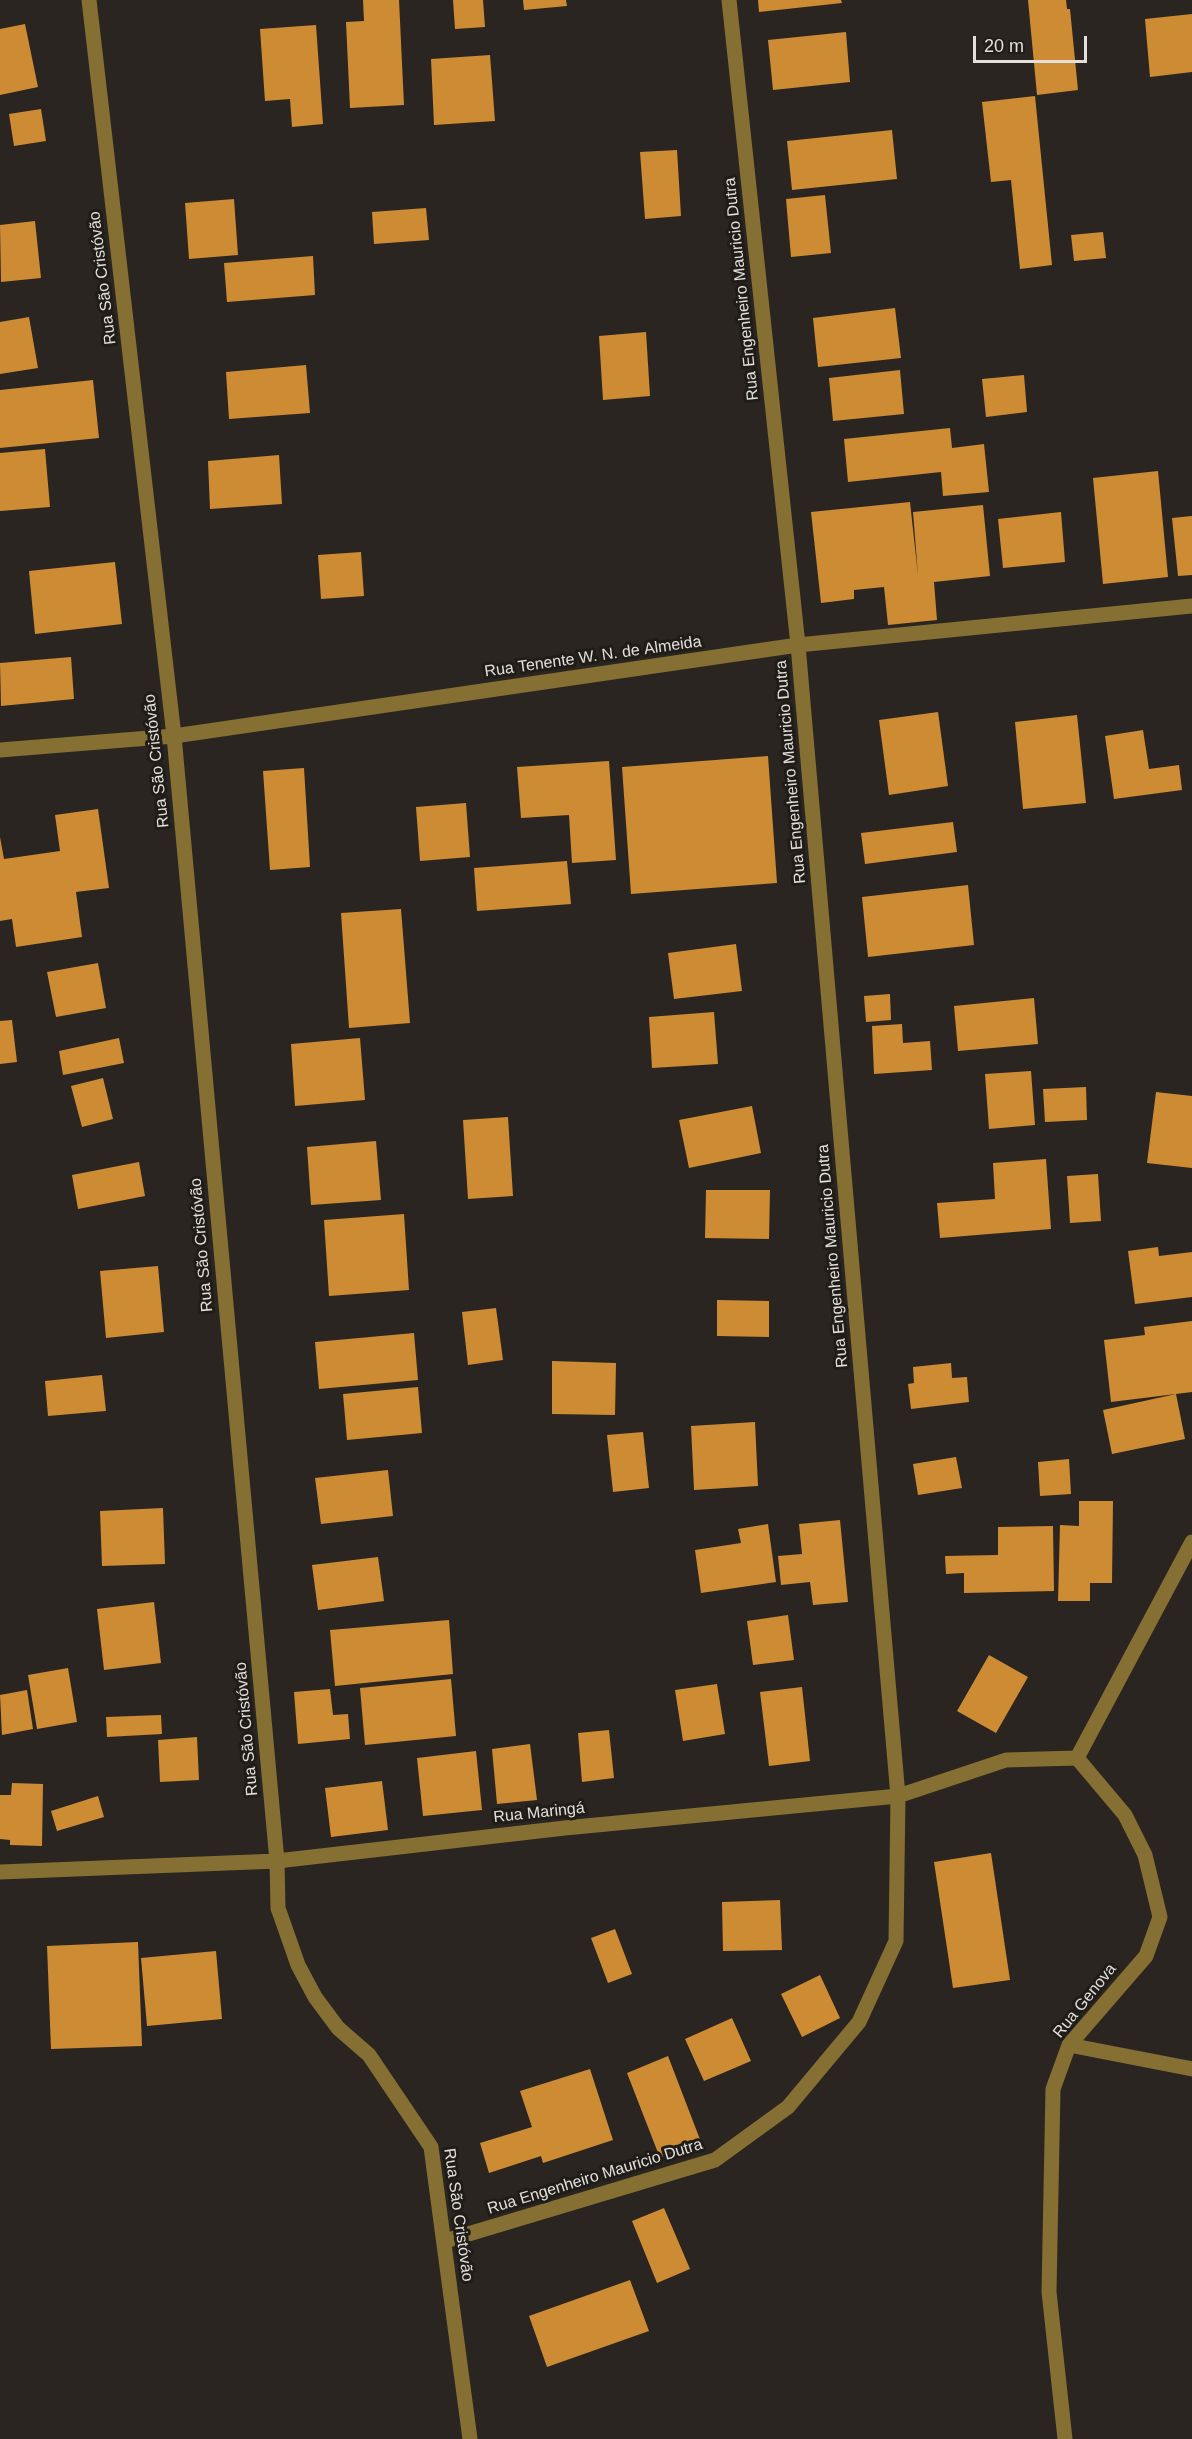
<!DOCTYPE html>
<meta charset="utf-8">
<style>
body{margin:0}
#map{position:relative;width:1192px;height:2439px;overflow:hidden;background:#2a2520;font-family:Helvetica,sans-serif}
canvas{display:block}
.scale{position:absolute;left:973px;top:36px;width:114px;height:27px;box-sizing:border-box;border:3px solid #e3dfdc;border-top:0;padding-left:8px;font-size:18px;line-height:21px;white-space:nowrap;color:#e3dfdc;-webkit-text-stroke:4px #201c17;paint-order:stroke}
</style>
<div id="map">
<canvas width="1192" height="2439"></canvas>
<div class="scale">20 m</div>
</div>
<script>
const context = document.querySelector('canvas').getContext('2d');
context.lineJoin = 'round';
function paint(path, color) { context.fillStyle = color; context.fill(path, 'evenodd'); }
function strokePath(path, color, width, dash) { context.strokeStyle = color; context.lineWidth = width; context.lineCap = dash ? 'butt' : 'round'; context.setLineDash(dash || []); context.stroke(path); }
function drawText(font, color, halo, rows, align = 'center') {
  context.font = font + ' Helvetica,sans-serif'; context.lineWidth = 6; context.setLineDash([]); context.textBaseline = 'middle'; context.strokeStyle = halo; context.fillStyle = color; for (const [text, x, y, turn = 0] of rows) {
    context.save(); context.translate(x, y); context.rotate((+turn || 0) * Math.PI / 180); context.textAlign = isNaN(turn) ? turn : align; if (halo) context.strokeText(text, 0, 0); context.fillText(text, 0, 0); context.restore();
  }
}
paint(new Path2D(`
 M363,0H399L404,105L350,108L346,22L364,21Z
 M453,0H483L485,27L455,29Z
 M523,0H566L567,6L524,10Z
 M758,0H841L842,3L759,12Z
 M1028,0H1066L1067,9H1070L1078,90L1037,95Z
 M1192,14V72L1150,77L1145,19Z
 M25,24L38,87L0,95V29Z
 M316,25L323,124L292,127L290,99L265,101L260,29Z
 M846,32L850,82L773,90L768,40Z
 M490,55L495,121L434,125L431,59Z
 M1035,96L1052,265L1020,269L1011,180L991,182L982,102Z
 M41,109L46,141L14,146L9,114Z
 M892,130L897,179L792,190L787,141Z
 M677,150L681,216L645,219L640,152Z
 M825,195L831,253L791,257L786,199Z
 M234,199L238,255L189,259L185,203Z
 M426,208L429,240L374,244L372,212Z
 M35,221L41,278L1,282L0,225Z
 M1103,232L1106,258L1074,261L1071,235Z
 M313,256L315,295L227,302L224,263Z
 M895,308L901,358L818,367L813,318Z
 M29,317L38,368L0,374V322Z
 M646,332L650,396L603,400L599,336Z
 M306,365L310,413L229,419L226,372Z
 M900,370L904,414L833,421L829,378Z
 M1024,375L1027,412L986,417L982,379Z
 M93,380L99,438L0,448V390Z
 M950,428L952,448L984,444L989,492L943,496L941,472L848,482L844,439Z
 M45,449L50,507L0,511V453Z
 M279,455L282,504L210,509L208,461Z
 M1158,471L1168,577L1103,584L1093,478Z
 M910,502L918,575L913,512L983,505L990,576L934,582L937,620L888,625L884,587L854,590V599L821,603L811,512Z
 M1061,512L1065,562L1003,568L998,519Z
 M1192,516V575L1178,576L1172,518Z
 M361,552L364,596L321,599L318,555Z
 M115,562L122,624L35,634L29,571Z
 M71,657L74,699L1,706L0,663Z
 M938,712L948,786L889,795L879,720Z
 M1077,715L1086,803L1023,809L1015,722Z
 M1143,730L1149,769L1179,765L1182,790L1114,799L1105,736Z
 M768,756L777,883L631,894L622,767Z
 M609,761L616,860L572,863L569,815L521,818L517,767Z
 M304,768L310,867L270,870L263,771Z
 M466,803L470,857L420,861L416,807Z
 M98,809L109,888L76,892L82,937L16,947L12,919L0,921V837L4,859L60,851L55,815Z
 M953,822L957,852L865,864L861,833Z
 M567,861L571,904L477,911L474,868Z
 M968,885L974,945L868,957L862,897Z
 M401,909L410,1023L349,1028L341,913Z
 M736,944L742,991L674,999L668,953Z
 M98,963L106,1008L56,1017L47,972Z
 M890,994L891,1020L866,1022L864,996Z
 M1034,998L1038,1044L958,1051L954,1006Z
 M714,1012L718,1064L652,1068L649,1017Z
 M12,1020L17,1062L0,1064V1021Z
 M902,1024L903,1043L930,1041L932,1070L874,1074L872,1026Z
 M119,1038L124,1063L63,1075L59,1051Z
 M360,1038L365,1100L295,1106L291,1044Z
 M1031,1071L1035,1125L989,1129L985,1074Z
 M103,1078L113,1119L82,1127L71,1086Z
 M1086,1087L1087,1120L1045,1122L1043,1089Z
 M1156,1092L1192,1096V1168L1147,1163Z
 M752,1106L761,1153L689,1168L679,1120Z
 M508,1117L513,1196L468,1199L463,1120Z
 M376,1141L381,1200L311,1205L307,1147Z
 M1046,1159L1051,1229L940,1238L937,1203L995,1199L993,1163Z
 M139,1162L145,1196L78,1209L72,1175Z
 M1098,1174L1101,1221L1070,1223L1067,1176Z
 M706,1190H770L769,1239L705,1238Z
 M404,1214L409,1290L329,1296L324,1220Z
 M1158,1247L1159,1256L1192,1252V1297L1135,1304L1128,1251Z
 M158,1266L164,1332L106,1338L100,1271Z
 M717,1300L769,1301V1337L717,1336Z
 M496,1308L503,1360L468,1365L462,1312Z
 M1192,1321V1392L1111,1402L1104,1340L1145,1335L1144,1327Z
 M414,1333L418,1380L319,1389L315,1342Z
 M552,1361L616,1363L615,1415L552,1414Z
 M951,1363L952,1378L967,1377L969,1402L911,1409L908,1384L914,1383L913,1367Z
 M102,1375L106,1411L48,1416L45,1381Z
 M418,1387L422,1433L347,1440L343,1394Z
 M1176,1394L1185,1439L1112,1454L1103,1410Z
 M755,1422L758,1486L694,1490L691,1426Z
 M643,1432L649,1488L613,1492L607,1435Z
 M956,1457L962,1488L918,1495L913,1464Z
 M1069,1459L1071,1494L1040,1496L1038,1462Z
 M388,1470L393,1516L321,1524L315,1478Z
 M1079,1501H1113L1112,1583H1090V1601H1058L1060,1525L1079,1526Z
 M163,1508L165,1564L102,1566L100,1511Z
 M840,1520L848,1602L813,1605L810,1582L781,1585L778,1556L802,1554L799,1524Z
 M768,1524L776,1582L701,1593L695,1550L741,1543L738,1529Z
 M1053,1526L1054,1591L964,1593V1573L946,1574L945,1556L998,1555V1527Z
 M378,1557L384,1601L318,1610L312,1565Z
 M154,1602L161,1663L104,1670L97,1609Z
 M788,1615L794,1660L753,1665L747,1621Z
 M449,1620L453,1674L335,1686L330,1630Z
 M989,1655L1028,1677L996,1733L957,1711Z
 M68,1668L77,1722L37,1729L28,1675Z
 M451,1679L456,1736L365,1745L360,1688Z
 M717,1684L725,1734L683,1741L675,1690Z
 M802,1687L810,1761L769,1766L760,1692Z
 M330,1689L333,1715L348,1714L350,1739L298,1744L294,1692Z
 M27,1690L33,1729L2,1735L0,1695Z
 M161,1715L162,1734L107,1737L106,1717Z
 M609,1730L614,1778L582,1782L578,1733Z
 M197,1737L199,1780L160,1782L158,1740Z
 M530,1744L537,1800L497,1804L492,1749Z
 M476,1751L482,1810L423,1816L417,1758Z
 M382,1781L388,1830L331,1837L325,1788Z
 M12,1783L43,1784L42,1846L10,1845V1840L0,1839V1795H11Z
 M98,1796L104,1817L57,1831L51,1811Z
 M991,1853L1010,1980L953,1988L934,1862Z
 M780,1900L782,1950L723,1951L722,1902Z
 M615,1929L632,1974L608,1983L591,1938Z
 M138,1942L142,2046L51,2049L47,1946Z
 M216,1951L222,2019L147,2026L141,1958Z
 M820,1975L840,2018L802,2037L781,1994Z
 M732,2018L751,2061L704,2081L685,2039Z
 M668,2056L701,2142L660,2158L627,2073Z
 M590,2069L613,2140L543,2163L541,2156L489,2173L480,2143L532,2127L520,2091Z
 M664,2208L690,2269L657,2283L632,2221Z
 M630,2280L649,2331L547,2367L529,2316Z`), '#cd8c34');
strokePath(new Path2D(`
 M89,0L174,736L277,1861L278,1908L298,1965L315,1997L338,2028L369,2055L431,2147L470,2439
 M0,750L174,736L798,645L1192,606
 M1077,1758L1192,1542
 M0,1872L277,1861L565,1828L898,1796L1006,1760L1077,1758
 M1069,2045L1192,2069
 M445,2241L715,2160L788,2107L859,2022L896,1941L898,1796L798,645L729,0
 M1065,2439L1049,2292L1053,2089L1069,2045L1146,1956L1160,1917L1145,1855L1125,1815L1077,1758`), '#856f32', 15);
drawText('16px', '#e3dfdc', '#201c17', [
 ["Rua São Cristóvão",103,278,-97],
 ["Rua Engenheiro Mauricio Dutra",742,289,-96],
 ["Rua Tenente W. N. de Almeida",593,657,-8],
 ["Rua São Cristóvão",157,761,-96],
 ["Rua Engenheiro Mauricio Dutra",791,772,-95],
 ["Rua São Cristóvão",202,1245,-95],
 ["Rua Engenheiro Mauricio Dutra",833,1256,-95],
 ["Rua São Cristóvão",247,1729,-95],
 ["Rua Maringá",539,1813,-6],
 ["Rua Genova",1085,2001,-51],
 ["Rua Engenheiro Mauricio Dutra",595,2177,-17],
 ["Rua São Cristóvão",458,2215,82]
]);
</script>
